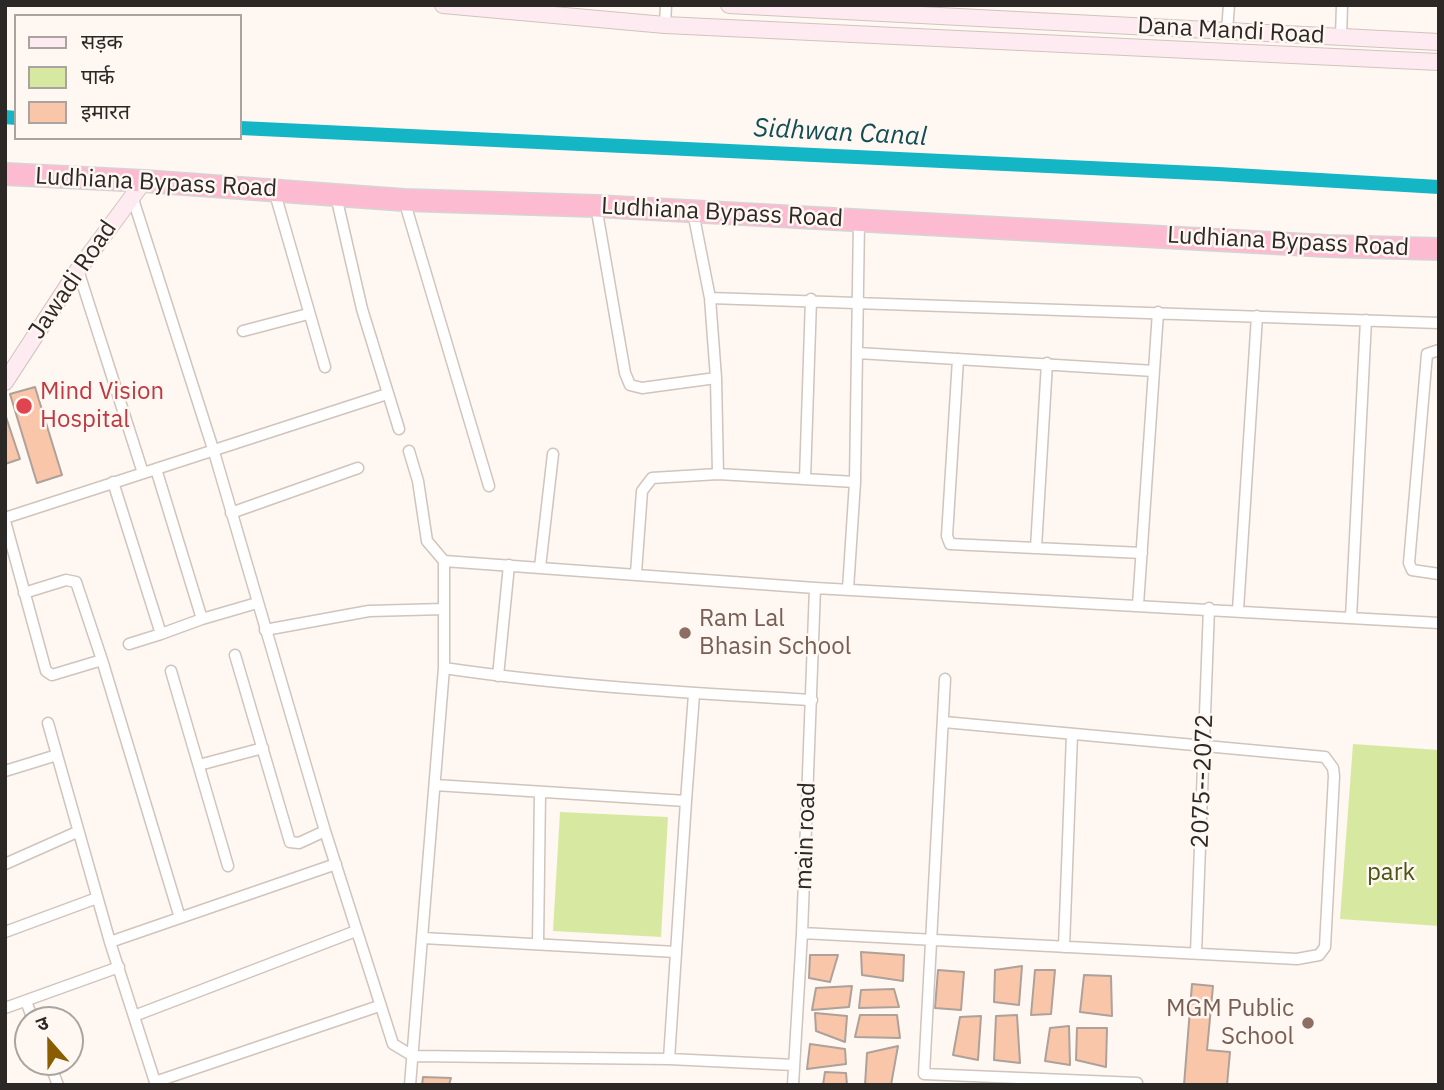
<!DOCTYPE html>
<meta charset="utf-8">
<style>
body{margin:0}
#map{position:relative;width:1444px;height:1090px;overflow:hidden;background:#fef7f2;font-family:"IBM Plex Sans","Noto Sans Devanagari",sans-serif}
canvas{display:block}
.frame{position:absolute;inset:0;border:7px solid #2c2825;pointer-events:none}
.legend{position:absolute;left:14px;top:14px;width:228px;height:126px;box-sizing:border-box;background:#fef7f2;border:2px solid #aaa4a0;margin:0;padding:9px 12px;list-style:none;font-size:21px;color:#2c2825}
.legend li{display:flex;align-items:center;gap:14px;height:35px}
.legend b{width:35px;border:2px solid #aaa4a0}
.north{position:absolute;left:14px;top:1006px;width:70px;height:70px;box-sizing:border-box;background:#fef7f2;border:2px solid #aaa4a0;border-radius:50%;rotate:339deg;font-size:19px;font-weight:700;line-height:28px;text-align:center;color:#2c2825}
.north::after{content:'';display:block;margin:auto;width:24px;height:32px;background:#8a5d00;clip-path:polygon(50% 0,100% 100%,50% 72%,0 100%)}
</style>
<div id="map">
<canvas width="1444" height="1090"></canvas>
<div class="frame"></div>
<ul class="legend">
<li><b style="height:9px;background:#feebf2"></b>सड़क</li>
<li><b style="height:19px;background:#d7e9a1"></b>पार्क</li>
<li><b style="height:19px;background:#fac6a9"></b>इमारत</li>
</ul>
<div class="north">उ</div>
</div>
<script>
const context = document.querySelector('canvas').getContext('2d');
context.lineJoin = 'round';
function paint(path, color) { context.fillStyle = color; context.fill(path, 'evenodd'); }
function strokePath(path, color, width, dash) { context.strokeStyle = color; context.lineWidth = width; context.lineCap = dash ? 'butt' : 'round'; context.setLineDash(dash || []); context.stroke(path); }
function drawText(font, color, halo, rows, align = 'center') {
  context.font = font + ' "IBM Plex Sans",sans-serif'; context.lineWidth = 5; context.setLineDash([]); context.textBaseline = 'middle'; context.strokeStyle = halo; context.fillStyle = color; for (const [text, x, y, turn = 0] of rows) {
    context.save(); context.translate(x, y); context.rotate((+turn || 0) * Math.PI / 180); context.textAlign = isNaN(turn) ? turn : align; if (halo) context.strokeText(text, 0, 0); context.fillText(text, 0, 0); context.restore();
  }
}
paint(new Path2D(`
 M1353,744L1439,750V926L1340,919Z
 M560,812L668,817L661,937L553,931Z`), '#d7e9a1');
strokePath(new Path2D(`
 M5,117L16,118
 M240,128L1218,174L1439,187`), '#14b5c4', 14);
const building = new Path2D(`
 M35,387L62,475L37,483L10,394Z
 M6,417L20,459L5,464V418Z
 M861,952L904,955L903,981L862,975Z
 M810,955H838L830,982L809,978Z
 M1022,966L1019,1005L994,1002L995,970Z
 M938,970L964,972L961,1010L935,1008Z
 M1035,970H1055L1051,1014L1031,1015Z
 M1084,975L1111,976L1112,1016L1080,1012Z
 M1192,984L1213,986L1207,1050L1230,1052L1227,1085H1184Z
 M852,986L849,1007L812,1010L816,988Z
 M894,989L899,1007L859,1008L861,990Z
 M815,1013L847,1016L845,1042L816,1031Z
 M860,1015H897L900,1038L855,1037Z
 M1017,1015L1020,1063L994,1060L996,1016Z
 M981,1016L978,1060L953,1055L960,1017Z
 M1069,1026L1070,1065L1045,1061L1050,1028Z
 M1077,1028H1107L1106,1067L1076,1060Z
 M810,1044L845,1049L846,1064L807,1069Z
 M898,1046L891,1085H865L867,1053Z
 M825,1072L846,1073L847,1085H823Z
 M423,1077L451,1078L449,1085H422Z`);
paint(building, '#fac6a9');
strokePath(building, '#ada19a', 2);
const street = new Path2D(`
 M665,25L666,5
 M1227,31L1229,5
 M1341,37L1342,5
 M274,190L325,367
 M132,196L214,452L325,831L393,1044L413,1056L669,1059L794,1065
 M336,196L362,309L399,429
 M404,200L489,486
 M596,206L625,373L630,385L642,388L716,378
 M693,212L710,298
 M78,270L143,473
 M243,331L308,314
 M1439,350L1427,354L1409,563L1412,570L1439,574
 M858,353L1154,371
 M958,359L947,536L950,544L1142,553
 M409,451L418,481L427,541L444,561L815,588L1439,623
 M156,469L202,619L257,603
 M718,474L716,378L710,298L1439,323
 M805,479L811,299
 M113,482L161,634L202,619
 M231,513L358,468
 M5,518L387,394
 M5,521L46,671L52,675L102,660L180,918
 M1036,548L1047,363
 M540,567L553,454
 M636,573L642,491L652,478L718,474L855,482
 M848,589L855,482L859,221
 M24,593L66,580L76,582L102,660
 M1138,605L1158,312
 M1238,610L1257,316
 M1351,618L1366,320
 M265,630L369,611L444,609
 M129,644L161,634
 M235,655L290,842L299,843L325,831
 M444,668C565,686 689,693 812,700
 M171,671L228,866
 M498,676L509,565
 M945,679L924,1074L1137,1083
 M48,723L57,755
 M199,765L263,748
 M5,771L57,755L110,942
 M435,785L686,801L669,1059
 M686,801L694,694
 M5,864L77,832
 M5,932L97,898
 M802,933L1297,959L1319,955L1325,947L1334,776L1333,768L1325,757L944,722
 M423,938L676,952
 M538,944L540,792
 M1064,947L1072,734
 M1196,953L1209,608
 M26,1001L33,1020
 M5,1008L119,967
 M134,1016L356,931
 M49,1062L58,1085
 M155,1082L379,1006
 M156,1085L110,942L336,864
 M410,1085L444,668V561
 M793,1085L802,933L815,588`);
const secondary = new Path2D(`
 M443,5L665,25L1439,62
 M729,5L1439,42
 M5,382L78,270L144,181`);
const highway = new Path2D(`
 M5,174L144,181L404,200L596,206L1327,246L1439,249`);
strokePath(street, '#d0c4bc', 13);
strokePath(secondary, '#d0c4bc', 18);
strokePath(highway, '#d5d4d3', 24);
strokePath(street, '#fff', 10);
strokePath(secondary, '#feebf2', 16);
strokePath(highway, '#fdbbd2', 21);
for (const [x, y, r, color] of [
 [24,406,9,"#e0444e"],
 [685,633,7,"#8d6e63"],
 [1308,1023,7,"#8d6e63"]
]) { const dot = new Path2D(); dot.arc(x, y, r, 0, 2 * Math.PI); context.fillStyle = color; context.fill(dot); strokePath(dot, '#fef7f2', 2.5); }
drawText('24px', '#2c2825', '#fef7f2', [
 ["Dana Mandi Road",1231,31,3],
 ["Ludhiana Bypass Road",156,183,3],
 ["Ludhiana Bypass Road",722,213,3],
 ["Ludhiana Bypass Road",1288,242,3],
 ["Jawadi Road",73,280,-56],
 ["2075--2072",1203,781,-88],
 ["main road",806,836,-88]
]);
drawText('24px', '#be3a42', '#fef7f2', [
 ["Mind Vision",40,392],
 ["Hospital",40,420]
], 'left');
drawText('24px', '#785e54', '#fef7f2', [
 ["Ram Lal",699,619],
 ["Bhasin School",699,647],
 ["MGM Public",1294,1009,"right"],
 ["School",1294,1037,"right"]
], 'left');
drawText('24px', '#495615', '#fef7f2', [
 ["park",1391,873]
]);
drawText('italic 26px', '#114d53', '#fef7f2', [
 ["Sidhwan Canal",840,133,3]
]);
</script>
